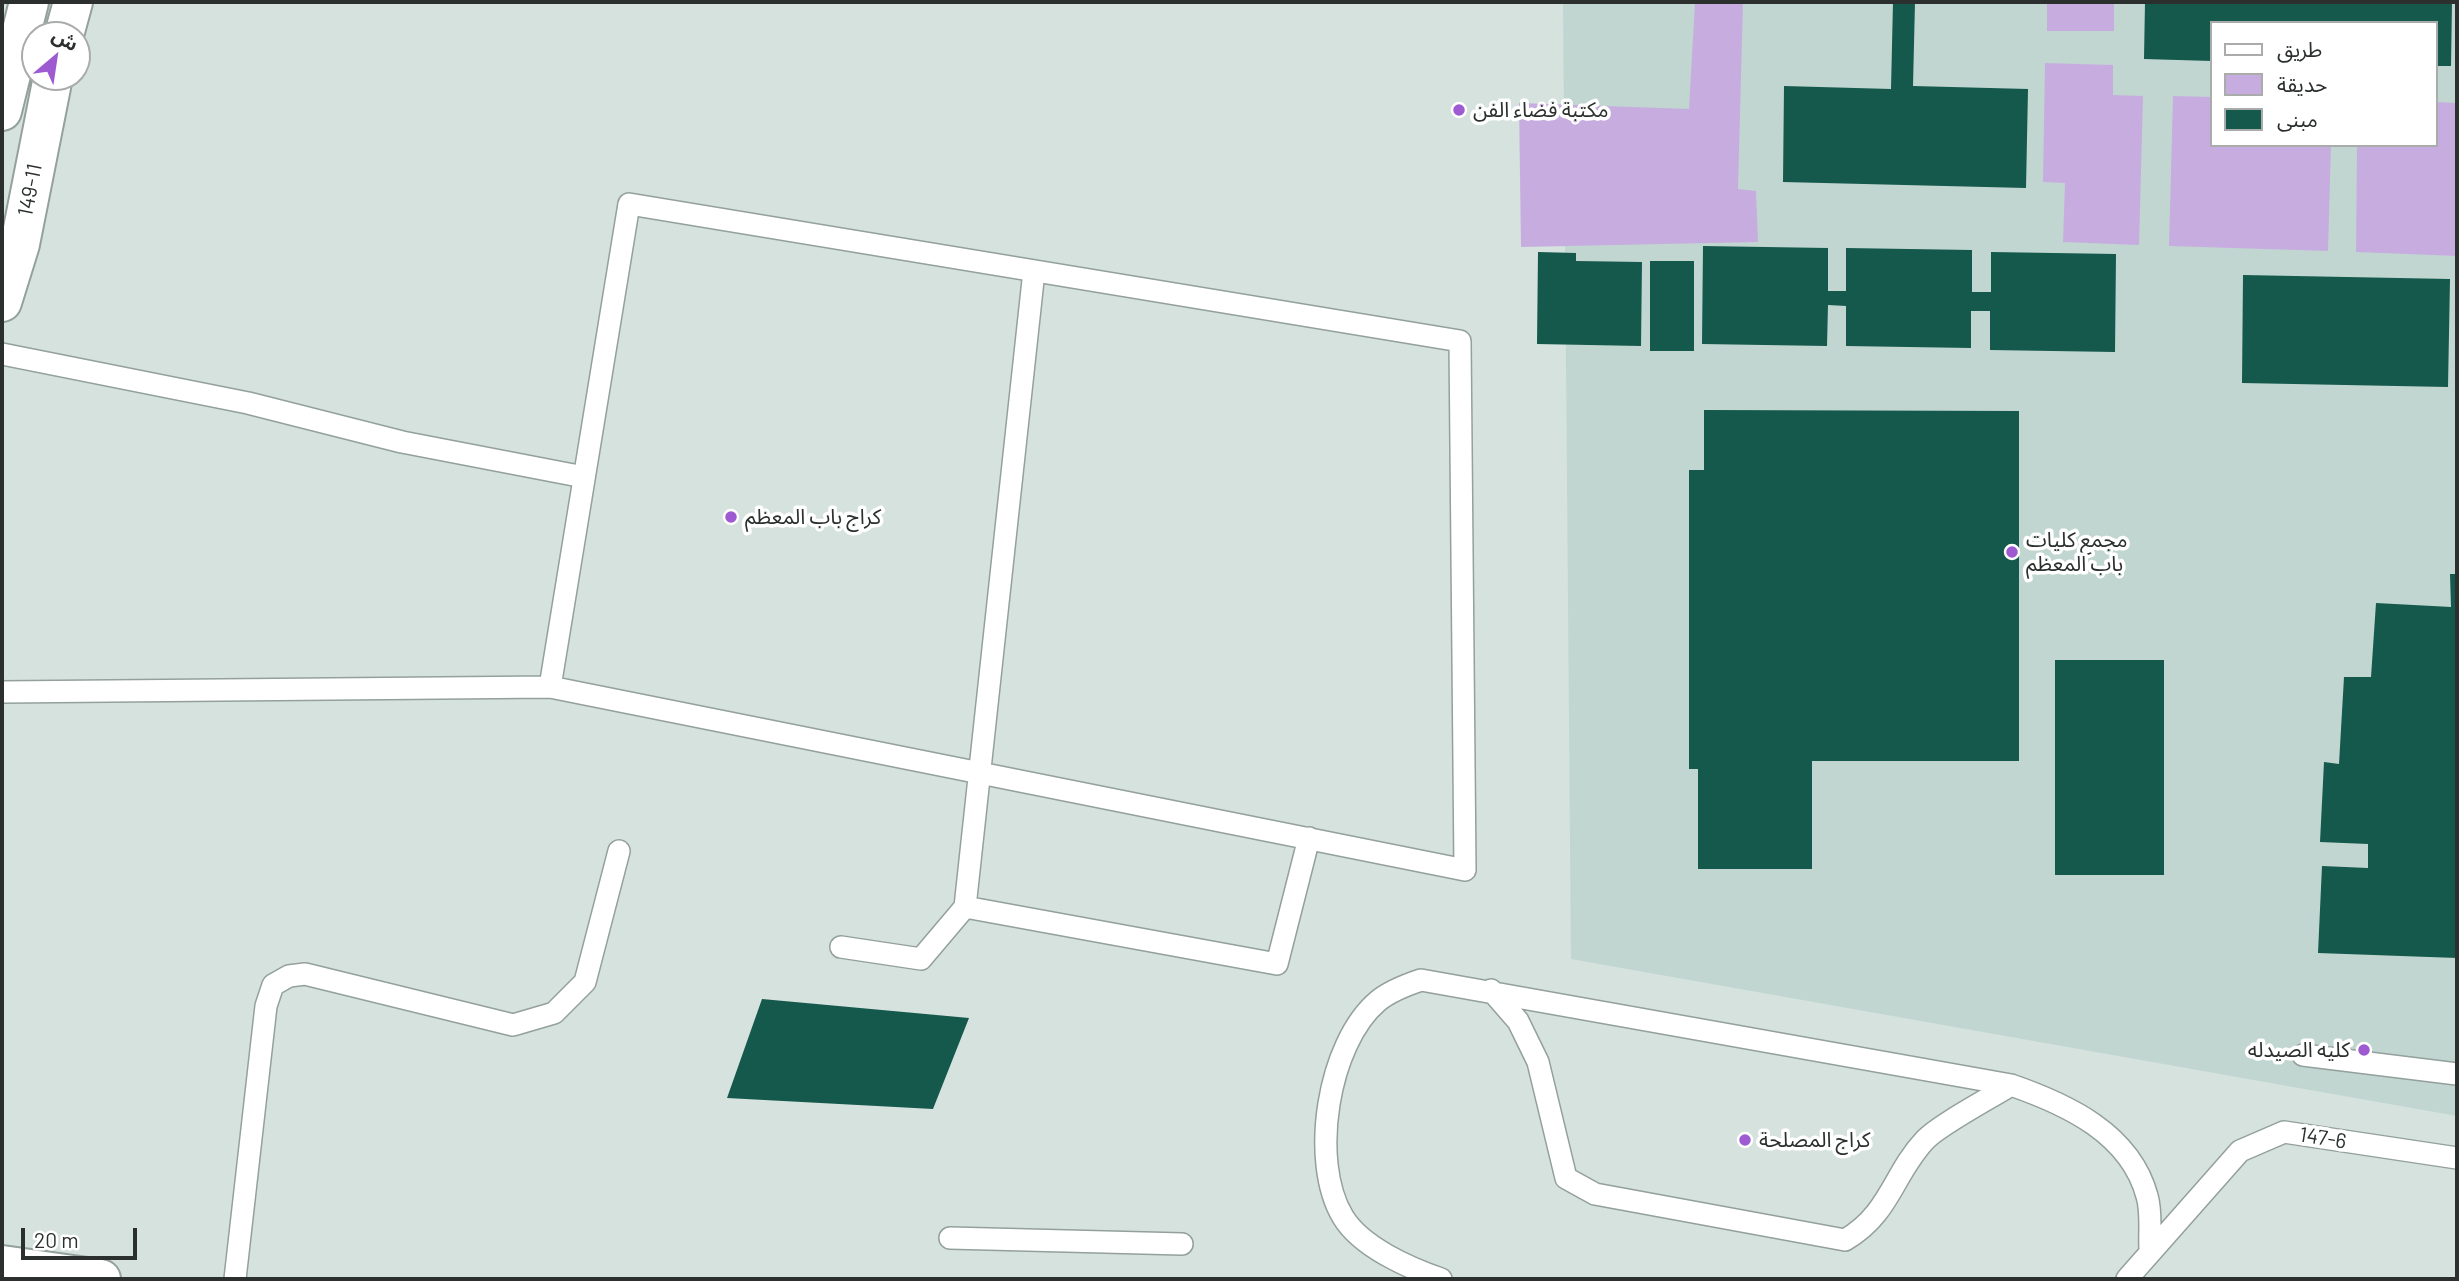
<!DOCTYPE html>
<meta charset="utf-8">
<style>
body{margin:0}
#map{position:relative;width:2459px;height:1281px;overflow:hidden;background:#d5e2de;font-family:Barlow,"Noto Sans Arabic",sans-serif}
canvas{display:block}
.frame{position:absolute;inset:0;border:4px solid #2b302f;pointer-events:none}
.legend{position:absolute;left:2210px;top:21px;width:228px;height:126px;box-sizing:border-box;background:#fff;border:2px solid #aaacac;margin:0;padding:9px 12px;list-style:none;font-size:21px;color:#2b302f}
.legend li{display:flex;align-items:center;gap:14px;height:35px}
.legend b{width:35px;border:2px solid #aaacac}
.north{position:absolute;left:21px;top:21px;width:70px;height:70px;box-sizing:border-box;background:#fff;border:2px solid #aaacac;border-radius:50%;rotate:29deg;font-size:19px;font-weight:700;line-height:28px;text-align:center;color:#2b302f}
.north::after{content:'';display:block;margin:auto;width:24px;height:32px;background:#9e5ad0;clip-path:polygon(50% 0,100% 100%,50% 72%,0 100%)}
.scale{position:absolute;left:21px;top:1228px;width:116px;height:32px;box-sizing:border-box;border:4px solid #2b302f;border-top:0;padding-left:9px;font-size:21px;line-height:24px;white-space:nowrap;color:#2b302f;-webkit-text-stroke:5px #fff;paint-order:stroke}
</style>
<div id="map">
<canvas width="2459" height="1281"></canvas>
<div class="frame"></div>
<ul class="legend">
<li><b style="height:9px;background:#fff"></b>طريق</li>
<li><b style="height:19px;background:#c7addf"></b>حديقة</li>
<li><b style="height:19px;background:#15584c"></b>مبنى</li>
</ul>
<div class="north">ش</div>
<div class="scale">20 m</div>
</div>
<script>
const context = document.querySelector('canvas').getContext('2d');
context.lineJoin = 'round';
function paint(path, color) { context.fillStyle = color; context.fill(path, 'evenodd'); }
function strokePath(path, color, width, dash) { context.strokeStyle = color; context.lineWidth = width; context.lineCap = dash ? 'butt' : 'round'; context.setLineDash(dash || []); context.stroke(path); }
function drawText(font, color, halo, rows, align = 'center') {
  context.font = font + ' Barlow,"Noto Sans Arabic",sans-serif'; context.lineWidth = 7; context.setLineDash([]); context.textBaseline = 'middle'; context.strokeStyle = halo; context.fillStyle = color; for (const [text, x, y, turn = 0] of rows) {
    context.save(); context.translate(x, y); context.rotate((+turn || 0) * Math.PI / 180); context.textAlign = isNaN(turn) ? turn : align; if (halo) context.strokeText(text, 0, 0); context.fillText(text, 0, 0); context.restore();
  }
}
paint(new Path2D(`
 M1563,2H2457V1116L1571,959ZM2212,23H2436V145H2212Z`), '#c1d6d1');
paint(new Path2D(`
 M1695,2H1743L1738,189L1756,191L1758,242L1521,247L1519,103L1689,109Z
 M2047,2H2114V31H2047Z
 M2045,63L2113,65V95L2143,96L2139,245L2063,242L2065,183L2043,182Z
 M2173,96L2212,97V145H2331L2328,251L2169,246Z
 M2436,102L2457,103V256L2356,252L2357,145H2436Z`), '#c7addf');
paint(new Path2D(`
 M1893,2H1915L1913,86L2028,89L2026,188L1783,182L1784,86L1891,89Z
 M2145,2H2452L2451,66H2436V23H2212V61L2144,59Z
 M1703,246L1828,248V291H1846V248L1972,250V292H1991V252L2116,254L2115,352L1990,350V311H1971V348L1846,346V306L1828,305L1827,346L1702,344Z
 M1538,252L1576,253V261L1642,262L1641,346L1537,344Z
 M1650,261H1694V351H1650Z
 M2243,275L2450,279L2448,387L2242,383Z
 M1704,410L2019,411V761H1812V869H1698V769H1689V470H1704Z
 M2450,574H2457V958L2318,953L2322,866L2368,868V844L2320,842L2324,762L2339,764L2344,677H2371L2376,603L2451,607Z
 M2055,660H2164V875H2055Z
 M762,999L969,1018L933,1109L727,1098Z`), '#15584c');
const service = new Path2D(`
 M1034,271L965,907L1277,964L1309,838
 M2,354L248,403L402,442L584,477
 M2,692L550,687L1465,870L1460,341L629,204L550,687
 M841,947L921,959L965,907
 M1491,990L1518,1021L1538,1062L1566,1178L1595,1194L1845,1240C1890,1214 1893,1174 1925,1140C1939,1125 1990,1098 2011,1085
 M2303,1055L2457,1074
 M950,1238L1182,1244
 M235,1279L266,1006L273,985L289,976L305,974L513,1025L554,1013L585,982L619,851
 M1441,1279C1409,1268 1361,1247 1343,1217C1309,1161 1328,1043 1378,1001C1390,991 1406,985 1421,980L2011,1085C2066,1104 2130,1133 2147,1196C2152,1212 2149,1233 2150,1249
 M2127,1279L2240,1151L2284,1132L2457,1158`);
const minor = new Path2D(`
 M2,1265L101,1279`);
const tertiary = new Path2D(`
 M64,35L73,2
 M2,111L29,2
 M2,302L20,244L53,77`);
strokePath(service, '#93a09c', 24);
strokePath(minor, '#93a09c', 42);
strokePath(tertiary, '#93a09c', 42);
strokePath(service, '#fff', 21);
strokePath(minor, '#fff', 38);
strokePath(tertiary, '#fff', 38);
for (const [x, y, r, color] of [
 [1459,110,7,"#9e5ad0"],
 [731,517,7,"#9e5ad0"],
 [2012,552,7,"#9e5ad0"],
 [2364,1050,7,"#9e5ad0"],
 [1745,1140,7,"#9e5ad0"]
]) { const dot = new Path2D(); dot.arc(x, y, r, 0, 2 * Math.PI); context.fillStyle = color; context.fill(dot); strokePath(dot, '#fff', 2.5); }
drawText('21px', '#2b302f', '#fff', [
 ["مكتبة فضاء الفن",1473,110],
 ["كراج باب المعظم",745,517],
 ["مجمع كليات",2026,540],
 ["باب المعظم",2026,564],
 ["كليه الصيدله",2350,1050,"right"],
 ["كراج المصلحة",1759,1140]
], 'left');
drawText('21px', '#2b302f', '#fff', [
 ["149-11",30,190,-79],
 ["147-6",2323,1138,9]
]);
</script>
